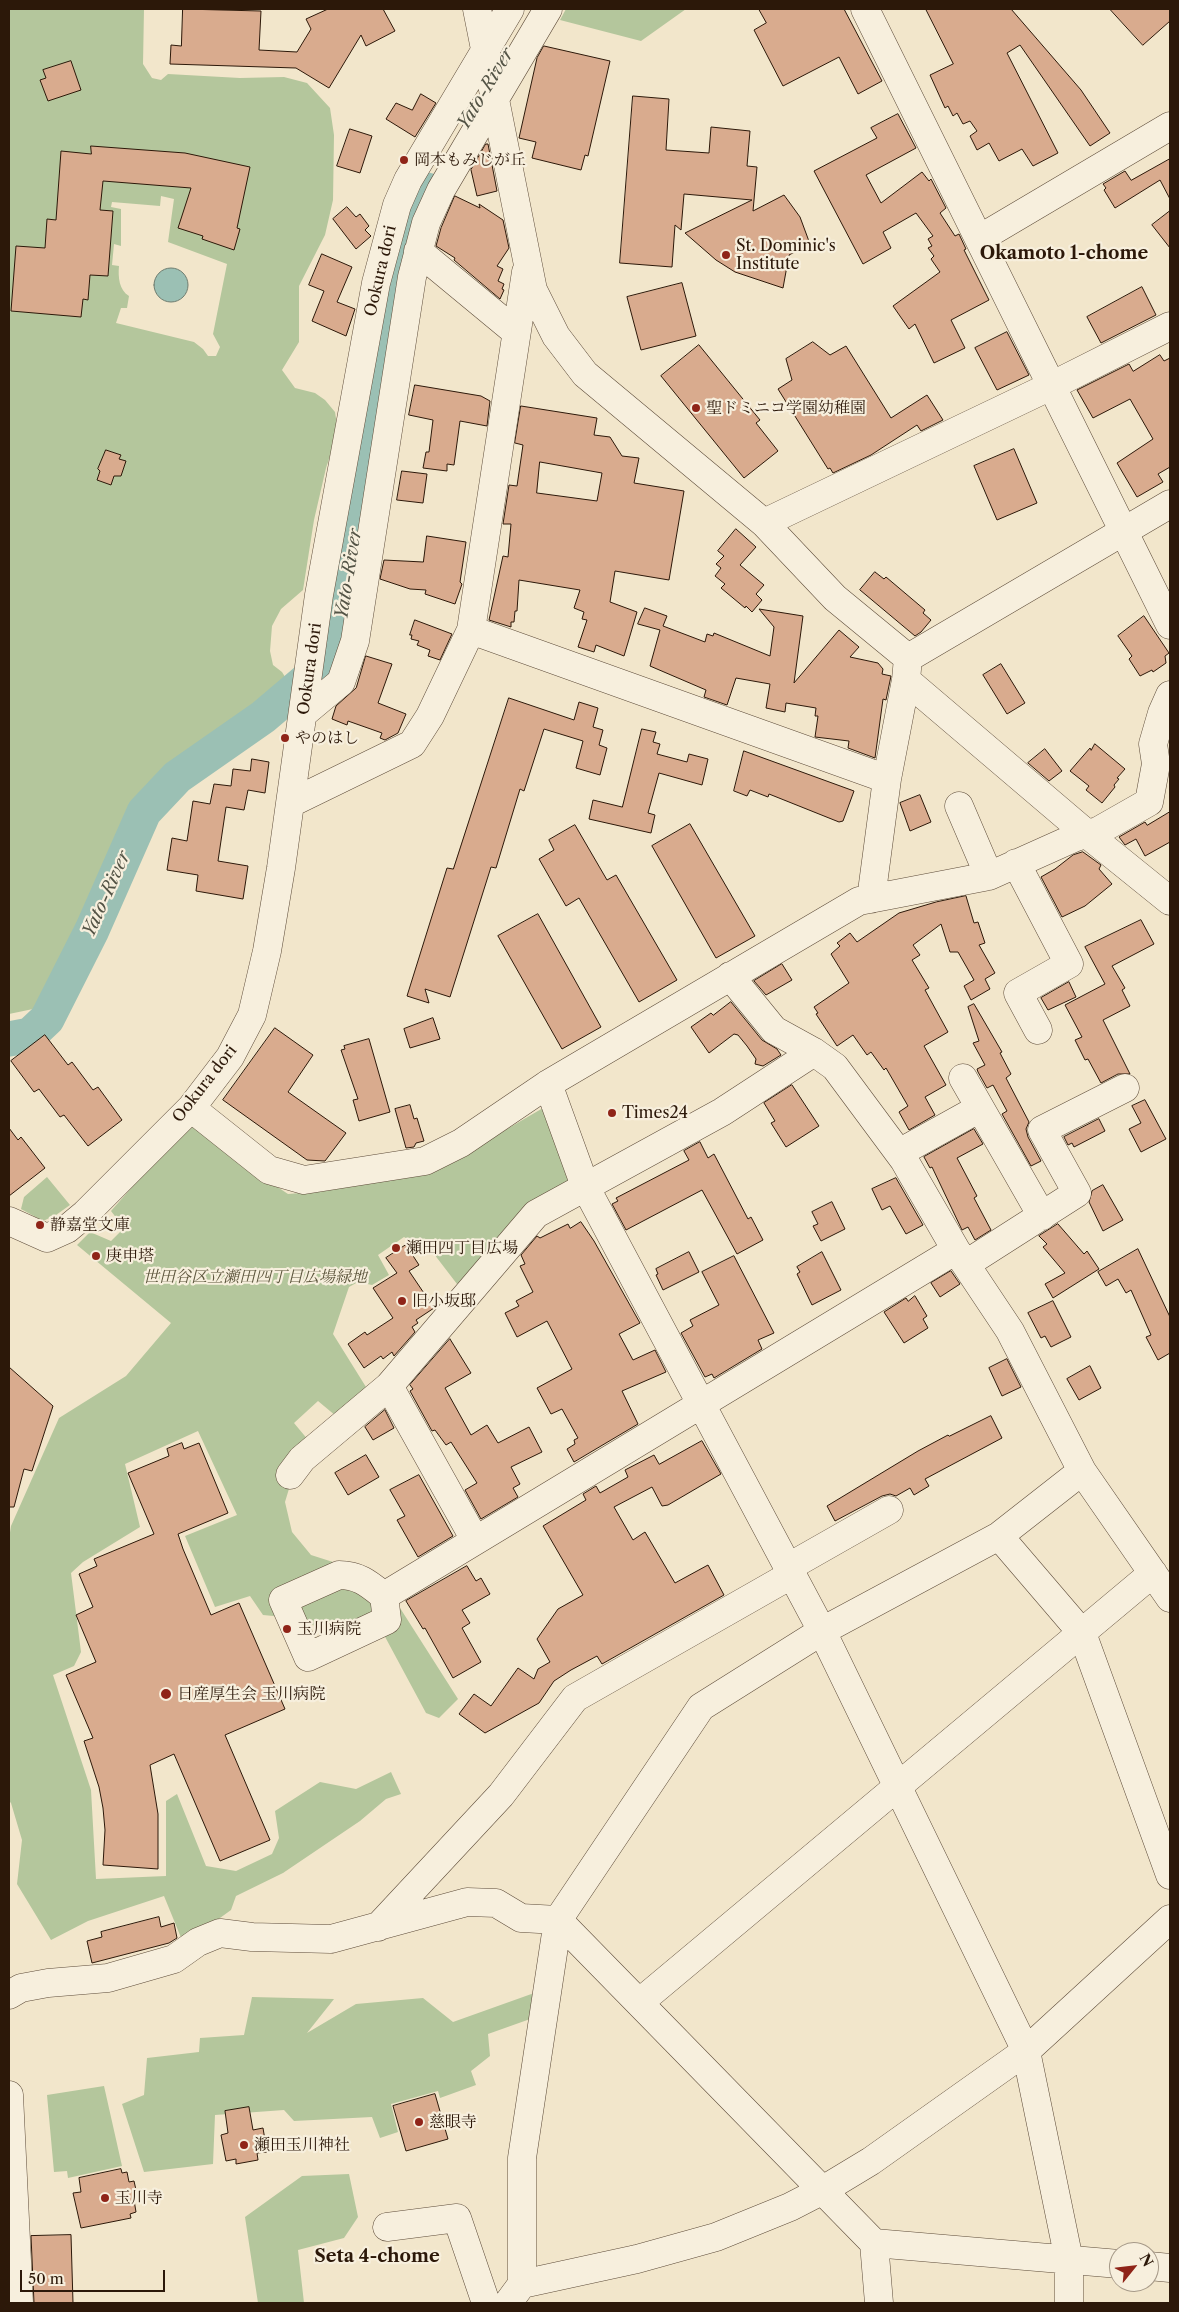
<!DOCTYPE html>
<meta charset="utf-8">
<style>
body{margin:0}
#map{position:relative;width:1179px;height:2312px;overflow:hidden;background:#f2e6cb;font-family:"Libre Caslon Text",serif}
canvas{display:block}
.frame{position:absolute;inset:0;border:10px solid #2c1809;pointer-events:none}
.north{position:absolute;left:1109px;top:2242px;width:50px;height:50px;box-sizing:border-box;background:#f7efdd;border:1px solid #a69988;border-radius:50%;rotate:61deg;font-size:14px;font-weight:700;line-height:20px;text-align:center;color:#2c1809}
.north::after{content:'';display:block;margin:auto;width:18px;height:22px;background:#8f2418;clip-path:polygon(50% 0,100% 100%,50% 72%,0 100%)}
.scale{position:absolute;left:20px;top:2270px;width:145px;height:22px;box-sizing:border-box;border:2px solid #2c1809;border-top:0;padding-left:6px;font-size:15px;line-height:18px;white-space:nowrap;color:#2c1809;-webkit-text-stroke:4px #f7efdd;paint-order:stroke}
</style>
<div id="map">
<canvas width="1179" height="2312"></canvas>
<div class="frame"></div>
<div class="north">N</div>
<div class="scale">50 m</div>
</div>
<script>
const context = document.querySelector('canvas').getContext('2d');
context.lineJoin = 'round';
function paint(path, color) { context.fillStyle = color; context.fill(path, 'evenodd'); }
function strokePath(path, color, width, dash) { context.strokeStyle = color; context.lineWidth = width; context.lineCap = dash ? 'butt' : 'round'; context.setLineDash(dash || []); context.stroke(path); }
function drawText(font, color, halo, rows, align = 'center') {
  context.font = font + ' "Libre Caslon Text","Noto Serif JP",serif'; context.lineWidth = 4.5; context.setLineDash([]); context.textBaseline = 'middle'; context.strokeStyle = halo; context.fillStyle = color; for (const [text, x, y, turn = 0] of rows) {
    context.save(); context.translate(x, y); context.rotate((+turn || 0) * Math.PI / 180); context.textAlign = isNaN(turn) ? turn : align; if (halo) context.strokeText(text, 0, 0); context.fillText(text, 0, 0); context.restore();
  }
}
paint(new Path2D(`
 M9,9H144L143,64L152,78L161,80L168,74L240,78L284,77L307,83L330,108L334,135L333,200L325,235L299,286V342L282,370L295,388L315,393L325,400L335,412L337,425L334,444L326,468L314,520L303,590L281,609L272,626L270,651L273,665L282,672L287,680L286,688L274,700L198,744L177,764L133,815L87,911L78,922L46,986L48,1000L33,1009L9,1014ZM161,196L174,199L168,242L227,264L213,334L220,347L216,356H208L203,349L194,342L116,323L121,308H127L129,296C119,290 118,277 119,266L112,265L114,244L121,246V209L111,207L112,202L160,206Z
 M566,9H686L641,41L560,20Z
 M543,1108L575,1182L532,1210L457,1284L434,1254L404,1237L378,1255L389,1275L372,1285L358,1282L349,1287L333,1334L366,1387L336,1416L318,1401L294,1423L309,1441L301,1449L285,1502L292,1532L311,1555L358,1570L386,1586L458,1699L439,1718L426,1713L376,1620L329,1637L305,1619L263,1615L250,1596L215,1607L185,1536L237,1515L198,1431L125,1464L140,1527L83,1562L71,1573L81,1652L74,1666L53,1675L91,1790L96,1879L166,1876V1801L177,1794L206,1866L236,1871L272,1854L279,1838L275,1811L320,1782L356,1789L391,1772L401,1794L386,1799L360,1821L283,1873L236,1896L231,1910L202,1931L182,1940L164,1896L88,1921L51,1940L17,1884L22,1840L11,1803L9,1801V1539L11,1526L59,1418L126,1376L171,1323L77,1245L90,1232L111,1241L124,1228L111,1211L133,1186L137,1178L195,1122L249,1168L288,1194L325,1191L442,1167Z
 M47,1177L70,1205L56,1215L43,1221L21,1209L24,1197Z
 M537,1992L533,2018L488,2034L490,2056L471,2071L476,2085L440,2098L438,2091L391,2104L398,2132L380,2138L372,2117L294,2121L284,2110L215,2115L213,2164L144,2172L122,2104L144,2095L147,2058L199,2052L200,2038L244,2035L252,1997L334,1999L307,2033L356,2004L423,1998L453,2022Z
 M104,2086L122,2166L68,2178L67,2171L54,2172L47,2095Z
 M349,2174L358,2217L344,2238L298,2250L304,2303H258L245,2217L302,2176Z`), '#b4c69c');
const water = new Path2D(`
 M154 285a17 17 0 1 1 34 0a17 17 0 1 1-34 0Z`);
paint(water, '#9bc0b4');
strokePath(water, '#6f7d70', 1);
strokePath(new Path2D(`
 M9,1039L30,1035L47,1019L92,930L144,812L177,777L263,717L329,661L336,648L399,269L413,221L427,190`), '#9bc0b4', 35);
const building = new Path2D(`
 M183,9L261,11L259,50L297,52L311,29L306,19L328,9H383L395,31L366,46L361,35L329,88L296,68L170,64L171,45L181,46Z
 M759,9H844L882,81L858,94L839,57L783,86L754,30L766,23Z
 M926,9H1011L1081,90L1110,133L1090,146L1020,45L1007,53L1058,153L1033,166L1022,149L999,161L989,143L977,150L970,136L977,131L970,121L963,124L957,113L953,116L948,106L945,108L930,75L953,64Z
 M1110,9H1170V21L1143,45Z
 M544,46L610,61L588,156L585,155L581,170L532,158L536,142L519,138L537,58Z
 M71,61L81,90L48,101L40,80L46,78L43,70Z
 M421,94L436,103L415,137L386,119L396,103L412,110Z
 M633,96L669,99L666,150L709,153L711,127L750,131L747,166L757,167L753,211L784,195L800,217L810,244L789,255L783,288L735,272L716,260L685,233L752,200L684,194L681,230L675,225L672,267L620,263Z
 M898,114L916,148L866,175L881,203L922,172L929,181L931,179L946,208L940,213L955,236L959,234L966,249L964,250L989,300L951,320L965,348L934,363L915,324L909,329L893,306L940,272L931,259L934,256L928,248L932,246L928,239L933,236L916,213L883,232L891,248L863,264L814,171L877,138L871,128Z
 M350,129L372,136L360,173L337,166Z
 M486,144H488L497,191L477,196L471,170Z
 M91,146L185,153L250,167L237,228L240,229L234,250L202,239L203,236L178,228L191,188L103,181L100,210L113,211L108,276L90,275L88,300L83,299L81,317L11,311L16,246L45,248L47,219L56,220L61,151L91,154Z
 M1170,159V199L1160,180L1115,208L1104,190L1106,188L1103,184L1125,171L1131,180Z
 M455,196L480,208L479,204L503,220L509,248L497,266L503,269L498,281L504,284L502,289L504,290L500,299L454,260L455,258L436,246L441,228Z
 M347,207L356,217L360,214L369,226L365,230L371,236L356,249L333,219Z
 M1170,211V248L1152,225Z
 M322,254L352,267L337,302L355,309L346,336L312,321L324,291L309,285Z
 M682,283L696,336L641,350L627,297Z
 M1142,287L1156,315L1101,343L1087,317Z
 M1007,332L1029,375L997,390L975,348Z
 M813,342L830,355L846,346L891,418L927,395L943,420L921,431L917,425L871,455L833,473L830,468L828,469L778,389L792,380L786,359Z
 M699,345L760,420L756,423L778,451L744,478L661,376Z
 M1160,355L1164,361L1170,358V467L1158,474L1163,482L1137,497L1117,463L1153,439L1130,399L1093,418L1077,390L1129,364L1133,371Z
 M415,385L481,396L490,401L487,426L460,421L454,465L447,464V471L423,468L426,452H429L433,420L409,415Z
 M521,406L597,418L594,435L610,437L622,456L639,458L634,483L684,491L669,580L615,571L610,602L637,612L624,656L596,645L594,652L578,647L587,620L582,619L584,612L574,608L580,590L519,580L517,611H515L514,622H511V627L489,620L503,556L508,557L511,524H503L509,485L517,486L523,445L515,443ZM540,462L602,473L597,501L537,493Z
 M1014,449L1037,503L997,520L974,466Z
 M106,450L121,455L119,459L126,461L121,476H114L111,485L97,480L100,471L98,469Z
 M402,471L427,474L423,503L397,500Z
 M736,529L756,547L740,565L764,585L756,594L762,600L752,612L746,606L745,608L721,588L725,584L715,576L721,568L716,564L724,556L718,551Z
 M427,536L466,542L460,582L462,584L455,604L425,594L426,590L410,589L380,579L384,560L423,562Z
 M875,572L884,579L886,577L925,610L923,613L931,620L921,632L915,636L860,590Z
 M645,608L667,616L663,626L705,642L707,634L713,636L714,633L770,656L774,627L759,609L803,616L794,683L839,630L859,647L850,657L878,663L883,669L882,674L891,676L886,700L883,699L875,758L848,748L849,741L815,737L818,716H815L816,708L786,703L785,712L766,708L770,684L736,678L727,705L704,697L706,690L650,666L660,630L638,624Z
 M1144,616L1169,653L1165,656L1166,663L1153,672L1152,670L1140,676L1129,659L1132,656L1118,636Z
 M415,620L452,634L440,660L428,656L430,650L417,645L419,641L411,639L412,635H410Z
 M366,656L392,664L378,703L406,714L398,733L385,740L380,738L382,733L348,721L347,725L332,719L336,706L356,688Z
 M1001,664L1025,703L1007,714L983,675Z
 M509,698L574,720L579,702L598,708L593,727L603,730L599,745L607,748L600,775L576,768L583,741L544,729L524,791L520,789L496,868L491,867L450,997L425,989L429,1003L407,996L447,868L453,869Z
 M642,729L656,732L653,742L660,744L657,754L687,762L689,754L708,759L702,785L659,773L648,813L655,815L651,833L589,819L593,800L622,807Z
 M1095,744L1125,769L1117,778L1119,779L1114,785L1115,787L1102,803L1086,790L1089,786L1070,771L1090,748L1091,750Z
 M1045,749L1062,771L1049,781L1028,763Z
 M744,751L854,791L843,821L839,822L769,794L768,797L750,790L747,796L734,791Z
 M252,759L269,762L265,793L248,790L244,810L226,807L218,861L248,866L243,899L196,891L198,875L167,870L172,838L187,841L193,801L210,804L214,784L231,786L233,769L250,771Z
 M920,795L931,822L910,831L900,803Z
 M1170,812V842L1145,856L1136,839L1125,845L1119,837L1145,822L1147,825Z
 M690,824L755,936L716,958L652,846Z
 M575,825L607,880L616,875L677,980L639,1002L579,898L566,906L539,859L554,850L549,840Z
 M1083,852L1101,865L1099,869L1112,884L1085,906L1062,917L1041,877L1055,869L1073,855Z
 M966,896L974,923L978,922L985,943L979,945L995,973L985,979L990,989L971,1000L964,986L974,980L958,952H950L941,924L913,945L920,955L912,960L929,988L925,990L948,1032L924,1046L946,1085L925,1097L935,1115L909,1130L899,1112L908,1106L886,1068L884,1070L871,1052L867,1055L853,1035L837,1046L816,1014L818,1013L814,1007L849,983L831,954L840,946L837,943L850,933L857,942L899,913L936,902Z
 M538,914L601,1027L562,1049L498,936Z
 M1141,920L1154,944L1112,966L1125,988L1122,990L1130,1006L1103,1020L1130,1074H1118L1101,1083L1088,1059L1085,1060L1075,1040L1082,1037L1065,1005L1105,984L1085,947Z
 M782,964L792,980L766,995L754,981Z
 M1069,982L1076,997L1048,1010L1041,998Z
 M731,1002L762,1040L777,1049L781,1055L763,1066L755,1064L756,1059L747,1046L738,1035L734,1034L709,1053L691,1027L711,1013L713,1015Z
 M974,1004L1002,1052L1000,1053L1011,1074L1006,1078L1029,1122L1026,1129L1028,1137L1041,1161L1031,1166L1002,1114L1007,1111L993,1085L987,1088L978,1072L977,1069L985,1065L973,1043L979,1041L968,1007Z
 M433,1018L440,1039L410,1048L404,1029Z
 M275,1028L313,1055L288,1092L346,1133L325,1161L307,1160L223,1100Z
 M45,1035L68,1065L72,1062L93,1090L98,1087L122,1120L88,1146L64,1115L60,1117L39,1089L34,1092L11,1061Z
 M369,1039L390,1112L359,1121L353,1100L358,1099L341,1050L345,1049L344,1046Z
 M792,1085L819,1126L786,1147L771,1123L775,1121L764,1103Z
 M1145,1100L1166,1139L1141,1152L1129,1129L1141,1123L1132,1106Z
 M410,1105L414,1119L417,1118L424,1141L416,1143L414,1147L406,1148L395,1109Z
 M1099,1119L1105,1131L1074,1147L1072,1143L1068,1145L1064,1137Z
 M9,1128L18,1140L21,1137L45,1168L9,1196Z
 M974,1129L983,1144L957,1158L977,1196L974,1198L991,1230L975,1240L968,1227L962,1230L932,1167L930,1168L924,1157Z
 M700,1142L708,1158L714,1154L748,1219L751,1217L763,1240L737,1254L702,1190L626,1230L612,1204L618,1201L616,1198L689,1160L684,1151Z
 M896,1178L923,1225L906,1234L890,1206L882,1210L872,1189Z
 M1103,1185L1123,1220L1103,1231L1089,1202L1092,1191Z
 M832,1202L845,1229L821,1241L813,1226L818,1224L812,1212Z
 M581,1222L594,1241L640,1323L619,1334L633,1360L655,1350L666,1372L622,1391L638,1424L574,1462L567,1449L575,1444L574,1440L578,1438L562,1409L551,1414L537,1388L572,1369L547,1321L517,1337L505,1313L519,1306L516,1301L533,1292L520,1266L525,1264L521,1255L537,1236L540,1238L568,1224L570,1228Z
 M1058,1224L1084,1254L1087,1251L1099,1269L1053,1298L1045,1284L1065,1273L1043,1247L1047,1244L1039,1236Z
 M406,1245L419,1265L409,1271L434,1308L416,1320L418,1323L412,1327L415,1332L394,1356L392,1352L383,1359L381,1356L364,1368L348,1344L365,1332L367,1335L393,1318L373,1288L397,1273L386,1258Z
 M1138,1249L1170,1317V1353L1158,1360L1146,1337L1151,1335L1131,1290L1126,1293L1118,1279L1106,1286L1098,1272Z
 M689,1252L699,1272L663,1290L656,1275L658,1274L656,1269Z
 M822,1252L841,1290L812,1305L797,1274L800,1272L797,1267Z
 M734,1256L774,1333L758,1340L762,1349L714,1378L712,1374L705,1377L681,1333L693,1326L690,1320L719,1305L702,1272Z
 M951,1271L960,1284L940,1297L931,1283Z
 M915,1296L927,1316L923,1319L928,1328L904,1343L884,1312L906,1298L908,1301Z
 M1053,1301L1071,1337L1051,1347L1045,1336L1041,1338L1028,1313Z
 M450,1339L471,1373L445,1388L471,1435L487,1425L498,1443L529,1427L542,1452L511,1467L520,1484L513,1488L518,1497L481,1519L465,1490L477,1483L451,1442L446,1445L435,1430L432,1431L410,1391L413,1389L410,1385Z
 M1007,1359L1021,1387L1002,1396L989,1368Z
 M1090,1366L1101,1388L1079,1400L1067,1379Z
 M9,1367L53,1406L32,1471L24,1469L14,1507H9Z
 M385,1410L394,1428L373,1440L365,1427Z
 M991,1416L1002,1438L925,1479L929,1486L914,1495L910,1488L896,1496L890,1494L882,1496L835,1521L827,1506L918,1451L948,1435L949,1436Z
 M702,1441L721,1474L668,1505L662,1506L652,1487L614,1507L633,1540L645,1532L675,1583L708,1565L724,1595L602,1664L597,1656L571,1670L554,1681L539,1703L485,1733L459,1714L474,1694L491,1706L518,1668L534,1679L538,1669L550,1662L537,1639L558,1609L583,1595L543,1526L586,1500L583,1494L596,1486L600,1493L628,1477L625,1470L654,1455L659,1464Z
 M182,1443L184,1449L199,1443L228,1513L178,1534L183,1549L211,1615L239,1603L285,1709L225,1735L270,1840L220,1861L174,1754L150,1765L158,1814V1869L103,1865L105,1830L103,1808L99,1787L84,1741L93,1738L66,1675L96,1662L76,1615L93,1607L79,1574L97,1566L94,1559L154,1534L128,1473L169,1456L167,1449Z
 M366,1455L379,1477L348,1495L335,1473Z
 M419,1475L453,1536L418,1557L397,1520L405,1516L390,1490Z
 M467,1566L476,1581L481,1578L490,1594L462,1610L470,1623L462,1628L481,1662L453,1678L425,1628L423,1629L406,1601Z
 M159,1917L161,1927L174,1923L177,1938L169,1943L92,1963L87,1941L102,1937L101,1932Z
 M435,2094L448,2139L406,2151L393,2106Z
 M249,2107L253,2130L263,2128L267,2152L257,2153L258,2160L236,2164V2159L226,2161L221,2135L228,2133L225,2111Z
 M121,2169L122,2173L127,2172L129,2182L134,2181L138,2199L134,2200L136,2212L130,2214L131,2218L81,2228L73,2193L81,2192L79,2178Z
 M71,2235L73,2303H34L31,2236Z`);
paint(building, '#d9ab8e');
strokePath(building, '#2c1809', 1);
const minor = new Path2D(`
 M477,9L533,290L556,336L585,374L764,523L835,598L908,658L906,680L887,779L871,899
 M865,9L1170,625
 M979,239L1170,126
 M418,251L516,332
 M764,523L1053,385L1170,326
 M471,630L887,779
 M908,658L1170,504
 M906,680L1087,834L1170,901
 M304,713L341,682L355,641L412,277L426,223L441,190L548,9
 M291,803L412,744L430,716L471,630L526,272
 M959,806L989,876
 M1016,863L1069,964L1018,993L1038,1030
 M730,976L774,1030L814,1052L835,1067L904,1160L956,1250L1010,1331L1082,1471L1170,1598
 M963,1078L1042,1216
 M548,1084L585,1186L822,1631L1026,2051L1069,2260V2303
 M191,1108L269,1170L304,1180L425,1161L461,1143L548,1084L859,901L989,876L1076,837L1098,831L1149,802L1156,764L1153,744L1162,713L1170,695
 M899,1153L980,1108
 M9,1221L47,1238L67,1229L85,1214L191,1108L230,1057L252,1015L267,951L281,868L319,595L376,283L397,205L408,180L510,9
 M966,1264L1077,1193L1042,1130L1125,1088
 M389,1386L475,1540
 M290,1475L302,1459L389,1386L536,1214L722,1112L814,1052
 M999,1536L1082,1633L1170,1875
 M787,1568L889,1510
 M339,1575C359,1575 369,1584 384,1596L387,1620L308,1657L283,1600Z
 M384,1596L956,1250
 M378,1927L501,1795L575,1698L791,1575
 M9,1995L21,1988L48,1983L108,1978L174,1959L198,1942L220,1933L252,1937L331,1939L467,1902L496,1903L521,1918L558,1920L874,2243L879,2303
 M640,2002L1153,1573
 M9,2095L19,2303
 M387,2227L457,2218L486,2303
 M874,2243L1119,2264
 M1149,2266L1170,2268
 M522,2284L637,2259L716,2237L790,2207L823,2190L871,2161L1026,2051L1170,1919
 M508,2303L522,2284V2158L558,1920L701,1707L822,1631L999,1536L1082,1471`);
strokePath(minor, '#5e4c3a', 29);
strokePath(minor, '#f7efdd', 28);
for (const [x, y, r, color] of [
 [404,160,5,"#8f2418"],
 [726,255,5,"#8f2418"],
 [696,408,5,"#8f2418"],
 [285,738,5,"#8f2418"],
 [612,1113,5,"#8f2418"],
 [40,1225,5,"#8f2418"],
 [396,1248,5,"#8f2418"],
 [96,1256,5,"#8f2418"],
 [402,1301,5,"#8f2418"],
 [287,1629,5,"#8f2418"],
 [166,1694,6,"#8f2418"],
 [419,2122,5,"#8f2418"],
 [244,2145,5,"#8f2418"],
 [105,2198,5,"#8f2418"]
]) { const dot = new Path2D(); dot.arc(x, y, r, 0, 2 * Math.PI); context.fillStyle = color; context.fill(dot); strokePath(dot, '#f7efdd', 2); }
drawText('16px', '#2c1809', '#f7efdd', [
 ["岡本もみじが丘",414,160],
 ["St. Dominic's",736,246],
 ["Institute",736,264],
 ["聖ドミニコ学園幼稚園",706,408],
 ["やのはし",295,738],
 ["Times24",622,1113],
 ["静嘉堂文庫",50,1225],
 ["瀬田四丁目広場",406,1248],
 ["庚申塔",106,1256],
 ["旧小坂邸",412,1301],
 ["玉川病院",297,1629],
 ["日産厚生会 玉川病院",177,1694],
 ["慈眼寺",429,2122],
 ["瀬田玉川神社",254,2145],
 ["玉川寺",115,2198]
], 'left');
drawText('16px', '#2c1809', '#f7efdd', [
 ["Ookura dori",381,271,-77],
 ["Ookura dori",310,669,-82],
 ["Ookura dori",205,1084,-52]
]);
drawText('italic 16px', '#5c553c', '#f7efdd', [
 ["世田谷区立瀬田四丁目広場緑地",255,1277]
]);
drawText('italic 18px', '#535345', '#f7efdd', [
 ["Yato-River",486,89,-59],
 ["Yato-River",349,574,-81],
 ["Yato-River",107,894,-66]
]);
drawText('bold 18px', '#2c1809', '#f7efdd', [
 ["Okamoto 1-chome",1064,254],
 ["Seta 4-chome",377,2257]
]);
</script>
